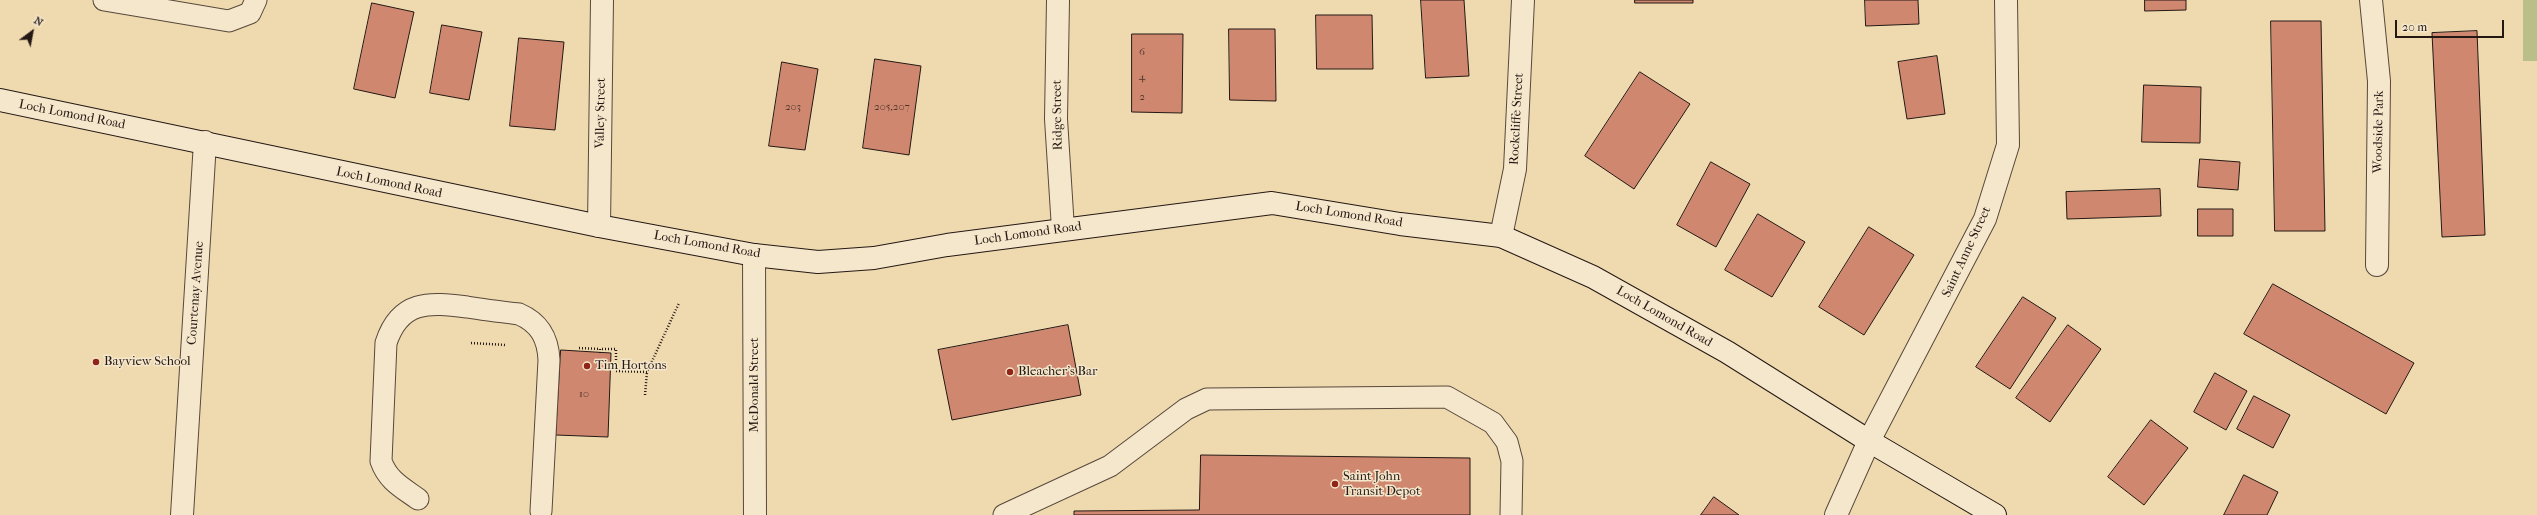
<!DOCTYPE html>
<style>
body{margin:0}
#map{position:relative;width:2537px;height:515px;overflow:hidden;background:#efdaaf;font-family:"IM FELL French Canon",serif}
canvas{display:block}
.north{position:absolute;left:12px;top:12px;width:40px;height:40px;-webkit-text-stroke:3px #f5e7cb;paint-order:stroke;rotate:32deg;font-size:11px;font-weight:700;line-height:16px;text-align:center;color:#241814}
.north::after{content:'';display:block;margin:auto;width:14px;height:18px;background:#241814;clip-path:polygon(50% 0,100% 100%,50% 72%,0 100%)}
.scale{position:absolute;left:2395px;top:20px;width:109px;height:18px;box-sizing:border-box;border:2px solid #241814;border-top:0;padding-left:5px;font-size:12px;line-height:14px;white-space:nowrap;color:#241814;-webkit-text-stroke:3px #f5e7cb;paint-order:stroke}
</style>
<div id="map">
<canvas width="2537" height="515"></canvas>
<div class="north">N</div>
<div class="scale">20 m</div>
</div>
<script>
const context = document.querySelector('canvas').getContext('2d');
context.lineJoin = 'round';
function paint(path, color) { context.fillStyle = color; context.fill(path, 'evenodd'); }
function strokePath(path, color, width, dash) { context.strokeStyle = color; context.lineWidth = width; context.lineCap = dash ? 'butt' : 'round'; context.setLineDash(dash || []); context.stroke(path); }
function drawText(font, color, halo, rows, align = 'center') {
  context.font = font + ' "IM FELL French Canon",serif'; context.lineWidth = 3; context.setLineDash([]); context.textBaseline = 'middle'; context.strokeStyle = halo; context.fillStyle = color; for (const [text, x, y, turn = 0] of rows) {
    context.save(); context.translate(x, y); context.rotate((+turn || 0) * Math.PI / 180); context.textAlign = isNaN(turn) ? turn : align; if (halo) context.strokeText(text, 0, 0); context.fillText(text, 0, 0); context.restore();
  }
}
paint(new Path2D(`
 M2523,0H2537V61H2523Z`), '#babf8a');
const building = new Path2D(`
 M1421,0H1464L1469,76L1426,78Z
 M1635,0H1693V3H1635Z
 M1865,0H1918L1919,24L1866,26Z
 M2145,0H2186V10L2145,11Z
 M372,3L414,12L395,98L354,89Z
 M1316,15H1372L1373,69H1317Z
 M2271,21H2321L2325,231H2275Z
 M442,25L482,32L469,100L430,93Z
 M1229,29H1275L1276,101L1230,100Z
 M2477,31L2485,235L2442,237L2432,33Z
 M1132,34H1183L1182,113L1132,112Z
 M519,38L564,42L555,130L510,126Z
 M1937,56L1945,114L1907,119L1898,62Z
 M875,59L921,66L909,155L863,148Z
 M782,62L818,69L805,150L769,146Z
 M1640,72L1690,104L1634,189L1585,156Z
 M2144,85L2201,87L2200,143L2142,142Z
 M2200,159L2240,162L2238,190L2198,187Z
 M1711,162L1750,184L1716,247L1677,225Z
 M2160,189L2161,216L2067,219L2066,192Z
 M2198,209H2233V236H2198Z
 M1758,214L1805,242L1772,297L1725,270Z
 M1869,227L1914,255L1864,335L1819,307Z
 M2273,284L2414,363L2386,414L2244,334Z
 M2023,297L2056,318L2010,389L1976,367Z
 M1068,325L1081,395L952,420L938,350Z
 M2068,325L2101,349L2050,422L2016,398Z
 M561,350L611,353L608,437L556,435Z
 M2215,373L2247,391L2226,430L2194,412Z
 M2254,396L2290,415L2273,448L2237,429Z
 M2151,420L2188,448L2144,505L2108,477Z
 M1201,455L1470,458V515H1074V511L1199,510Z
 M2244,475L2278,492L2267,515H2224Z
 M1714,497L1739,515H1701Z`);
paint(building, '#cf886f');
strokePath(building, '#241814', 1);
const service = new Path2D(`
 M104,0L229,21L250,13L256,0
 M418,499C403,488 388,481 381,461L386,343C400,300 429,302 467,307C485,310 502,312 519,314C540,323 548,338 549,360L541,511
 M1004,515L1110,466L1186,409L1207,399L1447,397L1493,423L1507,442L1512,461L1511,515`);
const minor = new Path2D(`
 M1058,0L1056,119L1063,229
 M2371,0L2379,81L2377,265
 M599,226L602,0
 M1501,236L1515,169L1523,0
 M1836,515L1869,441L1985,219L2008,145L2006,0`);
const tertiary = new Path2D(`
 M754,255L755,515
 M182,515L205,142`);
const secondary = new Path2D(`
 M0,100L599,226L754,255L818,262L874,258L947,245L1272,203L1400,224L1501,236L1593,277L1727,352L1869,441L1995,515`);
strokePath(service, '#57483b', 23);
strokePath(minor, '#57483b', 24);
strokePath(tertiary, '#57483b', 24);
strokePath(secondary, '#241814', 24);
strokePath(new Path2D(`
 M471,343L506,345
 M579,348L600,349
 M600,353V349H616V371L647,372L679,303
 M645,395L647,372`), '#241814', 2.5, [1, 2]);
strokePath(service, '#f5e7cb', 21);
strokePath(minor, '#f5e7cb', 22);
strokePath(tertiary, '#f5e7cb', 22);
strokePath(secondary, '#f5e7cb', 22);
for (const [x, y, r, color] of [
 [96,362,4,"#8f2418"],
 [587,366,4,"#8f2418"],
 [1010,372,4,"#8f2418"],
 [1335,484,4,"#8f2418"]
]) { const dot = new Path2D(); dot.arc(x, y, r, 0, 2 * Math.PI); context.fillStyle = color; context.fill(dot); strokePath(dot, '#f5e7cb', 1.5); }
drawText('11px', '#4f342b', null, [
 ["6",1142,52],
 ["4",1142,77],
 ["2",1142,97],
 ["203",793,107],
 ["205,207",892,107],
 ["10",584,394]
]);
drawText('13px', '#241814', '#f5e7cb', [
 ["Valley Street",601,113,-89],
 ["Loch Lomond Road",72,115,11],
 ["Ridge Street",1058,115,-91],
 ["Rockcliffe Street",1517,119,-87],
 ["Woodside Park",2379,132,-89],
 ["Loch Lomond Road",389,183,12],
 ["Loch Lomond Road",1349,215,9],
 ["Loch Lomond Road",1028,234,-8],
 ["Loch Lomond Road",707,245,10],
 ["Saint Anne Street",1967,252,-65],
 ["Courtenay Avenue",196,293,-86],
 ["Loch Lomond Road",1664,317,30],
 ["McDonald Street",755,385,-90]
]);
drawText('13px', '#241814', '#f5e7cb', [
 ["Bayview School",104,362],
 ["Tim Hortons",595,366],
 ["Bleacher's Bar",1018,372],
 ["Saint John",1343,477],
 ["Transit Depot",1343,492]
], 'left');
</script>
